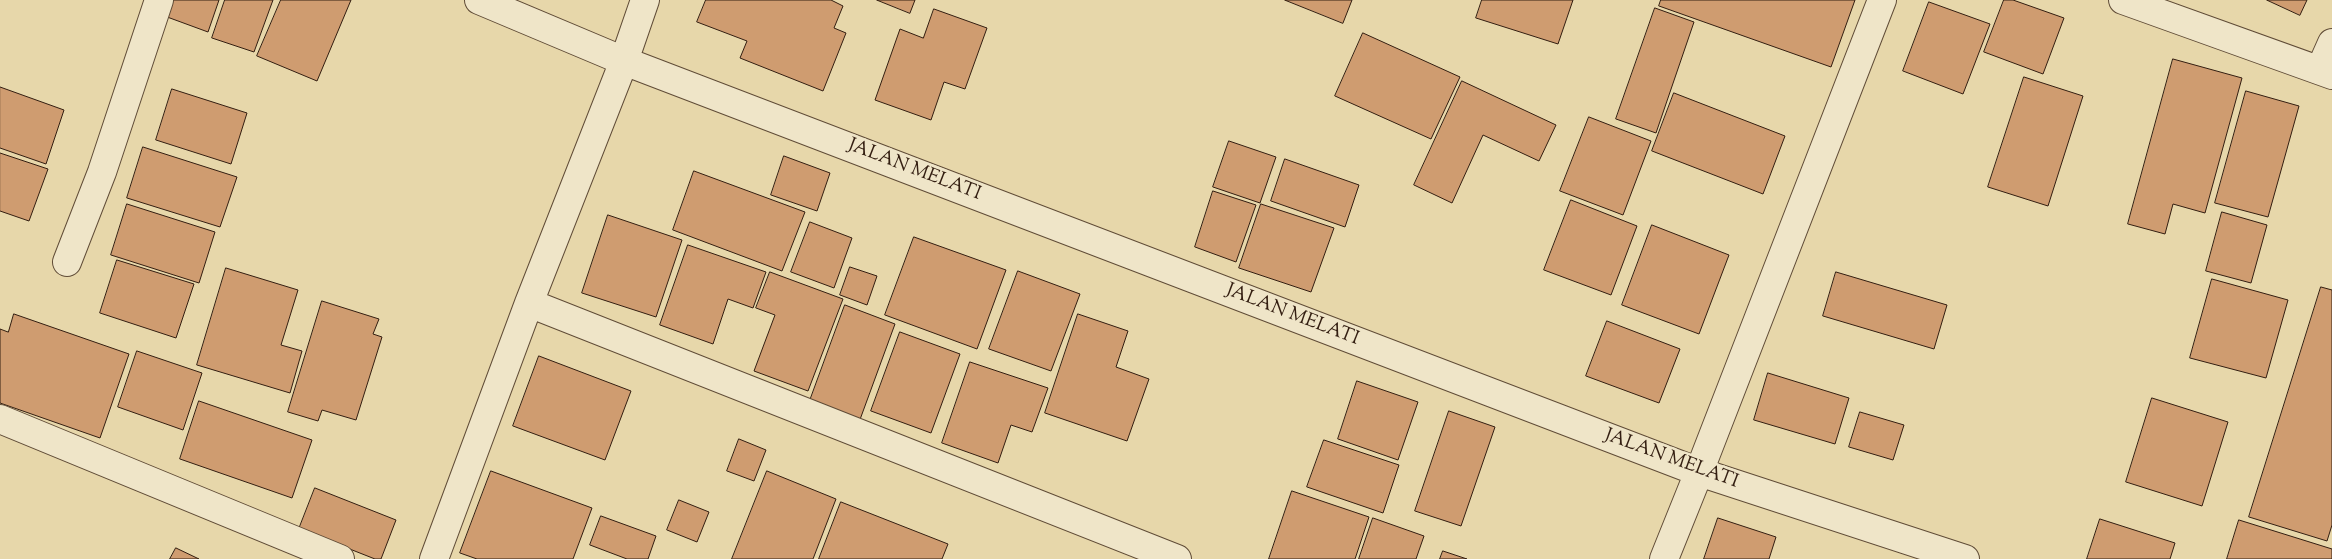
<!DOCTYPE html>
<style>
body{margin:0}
canvas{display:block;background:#e7d7aa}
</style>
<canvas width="2332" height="559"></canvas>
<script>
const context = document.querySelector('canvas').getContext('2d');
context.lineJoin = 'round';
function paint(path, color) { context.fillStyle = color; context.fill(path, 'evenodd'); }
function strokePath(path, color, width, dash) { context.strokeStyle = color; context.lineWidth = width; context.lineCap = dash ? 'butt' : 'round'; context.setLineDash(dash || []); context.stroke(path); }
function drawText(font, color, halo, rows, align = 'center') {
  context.font = font + ' "Sorts Mill Goudy",serif'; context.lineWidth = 5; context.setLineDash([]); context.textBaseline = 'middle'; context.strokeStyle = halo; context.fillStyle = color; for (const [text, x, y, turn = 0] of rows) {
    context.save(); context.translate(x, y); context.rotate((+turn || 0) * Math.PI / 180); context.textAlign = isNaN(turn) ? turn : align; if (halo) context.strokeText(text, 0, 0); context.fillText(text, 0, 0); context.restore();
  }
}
const building = new Path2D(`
 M164,0H219L208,32L159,14Z
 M225,0H273L254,52L212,38Z
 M281,0H351L317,81L257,56Z
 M706,0H831L843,6L834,28L846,33L823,91L740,58L747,41L697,22Z
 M877,0H915L910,13Z
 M1285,0H1352L1343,23Z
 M1482,0H1573L1558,44L1476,18Z
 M1661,0H1855L1831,67L1659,6Z
 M2004,0H2013L2064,18L2043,74L1984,52Z
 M2267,0H2307L2300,15Z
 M1929,2L1990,24L1963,94L1903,71Z
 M1655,8L1694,22L1656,133L1616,119Z
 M934,9L987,28L965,89L944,82L931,120L875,100L900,29L923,38Z
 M1363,33L1460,77L1431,139L1335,96Z
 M2173,59L2242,78L2205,213L2173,204L2165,234L2128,224Z
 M2024,77L2083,96L2048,206L1988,187Z
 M1462,81L1556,125L1539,161L1483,135L1452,203L1414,185Z
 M0,87L64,110L46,164L0,148Z
 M172,89L247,113L231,164L156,140Z
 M2246,91L2299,106L2268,217L2215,203Z
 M1674,93L1785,136L1763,194L1652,151Z
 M1589,117L1651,141L1623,215L1560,191Z
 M1229,141L1276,157L1260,203L1213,187Z
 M143,147L237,177L220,227L127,198Z
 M0,153L48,169L29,221L0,211Z
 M784,156L830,173L817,211L771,195Z
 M1285,159L1359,185L1345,227L1271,201Z
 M694,171L805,212L782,271L673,230Z
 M1213,191L1256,205L1236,262L1195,247Z
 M1571,200L1637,226L1611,295L1544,270Z
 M127,204L215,232L199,283L111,255Z
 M1261,204L1334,228L1311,292L1239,268Z
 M2222,212L2267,225L2251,283L2206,271Z
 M608,215L682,240L656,317L582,293Z
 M810,222L852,238L834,288L791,272Z
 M1652,225L1729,255L1699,334L1622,305Z
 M914,237L1006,270L977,349L885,315Z
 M688,245L766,272L753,308L728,299L713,344L660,325Z
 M117,260L194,284L176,338L100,313Z
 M850,267L877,276L867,305L840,295Z
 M226,268L298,290L281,345L302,351L290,393L197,365Z
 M1018,271L1080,294L1051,371L989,349Z
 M770,272L843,299L808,391L754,371L775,315L756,308Z
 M1836,272L1947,305L1934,349L1823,316Z
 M2212,279L2288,300L2266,378L2190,358Z
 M2321,287L2332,290V525L2327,541L2249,517Z
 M322,301L379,319L373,334L382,337L356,420L322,410L318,421L288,412Z
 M845,305L895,324L858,425L808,406Z
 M14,314L129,354L100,438L0,403V329L8,332Z
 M1078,314L1128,331L1116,367L1149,379L1127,441L1045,413Z
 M1607,321L1680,349L1659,403L1586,376Z
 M900,332L960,354L931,433L871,411Z
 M137,351L202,373L183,430L118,407Z
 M539,356L631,391L605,460L513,426Z
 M970,362L1048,388L1032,432L1011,425L998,463L942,443Z
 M1768,373L1849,398L1835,444L1754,420Z
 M1357,381L1418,402L1398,460L1338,439Z
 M2152,398L2228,422L2202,506L2126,482Z
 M199,401L312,440L292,498L180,459Z
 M1449,411L1495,427L1461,526L1415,511Z
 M1860,412L1904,425L1893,460L1849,447Z
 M739,439L766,450L754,481L727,471Z
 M1324,440L1399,465L1383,513L1307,487Z
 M491,471L592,508L573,559H477L460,553Z
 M767,471L836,499L813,559H732Z
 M315,488L396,520L381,559H375L299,529Z
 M1292,491L1369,517L1355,559H1269Z
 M679,500L709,512L697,542L667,530Z
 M841,502L948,544L942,559H819Z
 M601,516L656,536L648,559H627L590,545Z
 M1373,518L1424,536L1416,559H1359Z
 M1718,518L1776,537L1769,559H1704Z
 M2100,519L2175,543L2170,559H2087Z
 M2239,520L2332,549V559H2227Z
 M176,548L199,559H170Z
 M1443,551L1467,559H1440Z`);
paint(building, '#cf9c70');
strokePath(building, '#331e11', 1);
const minor = new Path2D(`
 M479,0L624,61L1699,472L1965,559
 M2123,0L2332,75
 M2320,70L2332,43
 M67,262L102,172L159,0
 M529,303L1177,559
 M0,419L340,559
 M434,559L529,303L624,61L645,0
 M1664,559L1699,472L1882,0`);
strokePath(minor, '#604c37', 30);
strokePath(minor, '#efe5c8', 28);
drawText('19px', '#331e11', '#efe5c8', [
 ["JALAN MELATI",914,171,21],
 ["JALAN MELATI",1292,316,21],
 ["JALAN MELATI",1671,460,20]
]);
</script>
